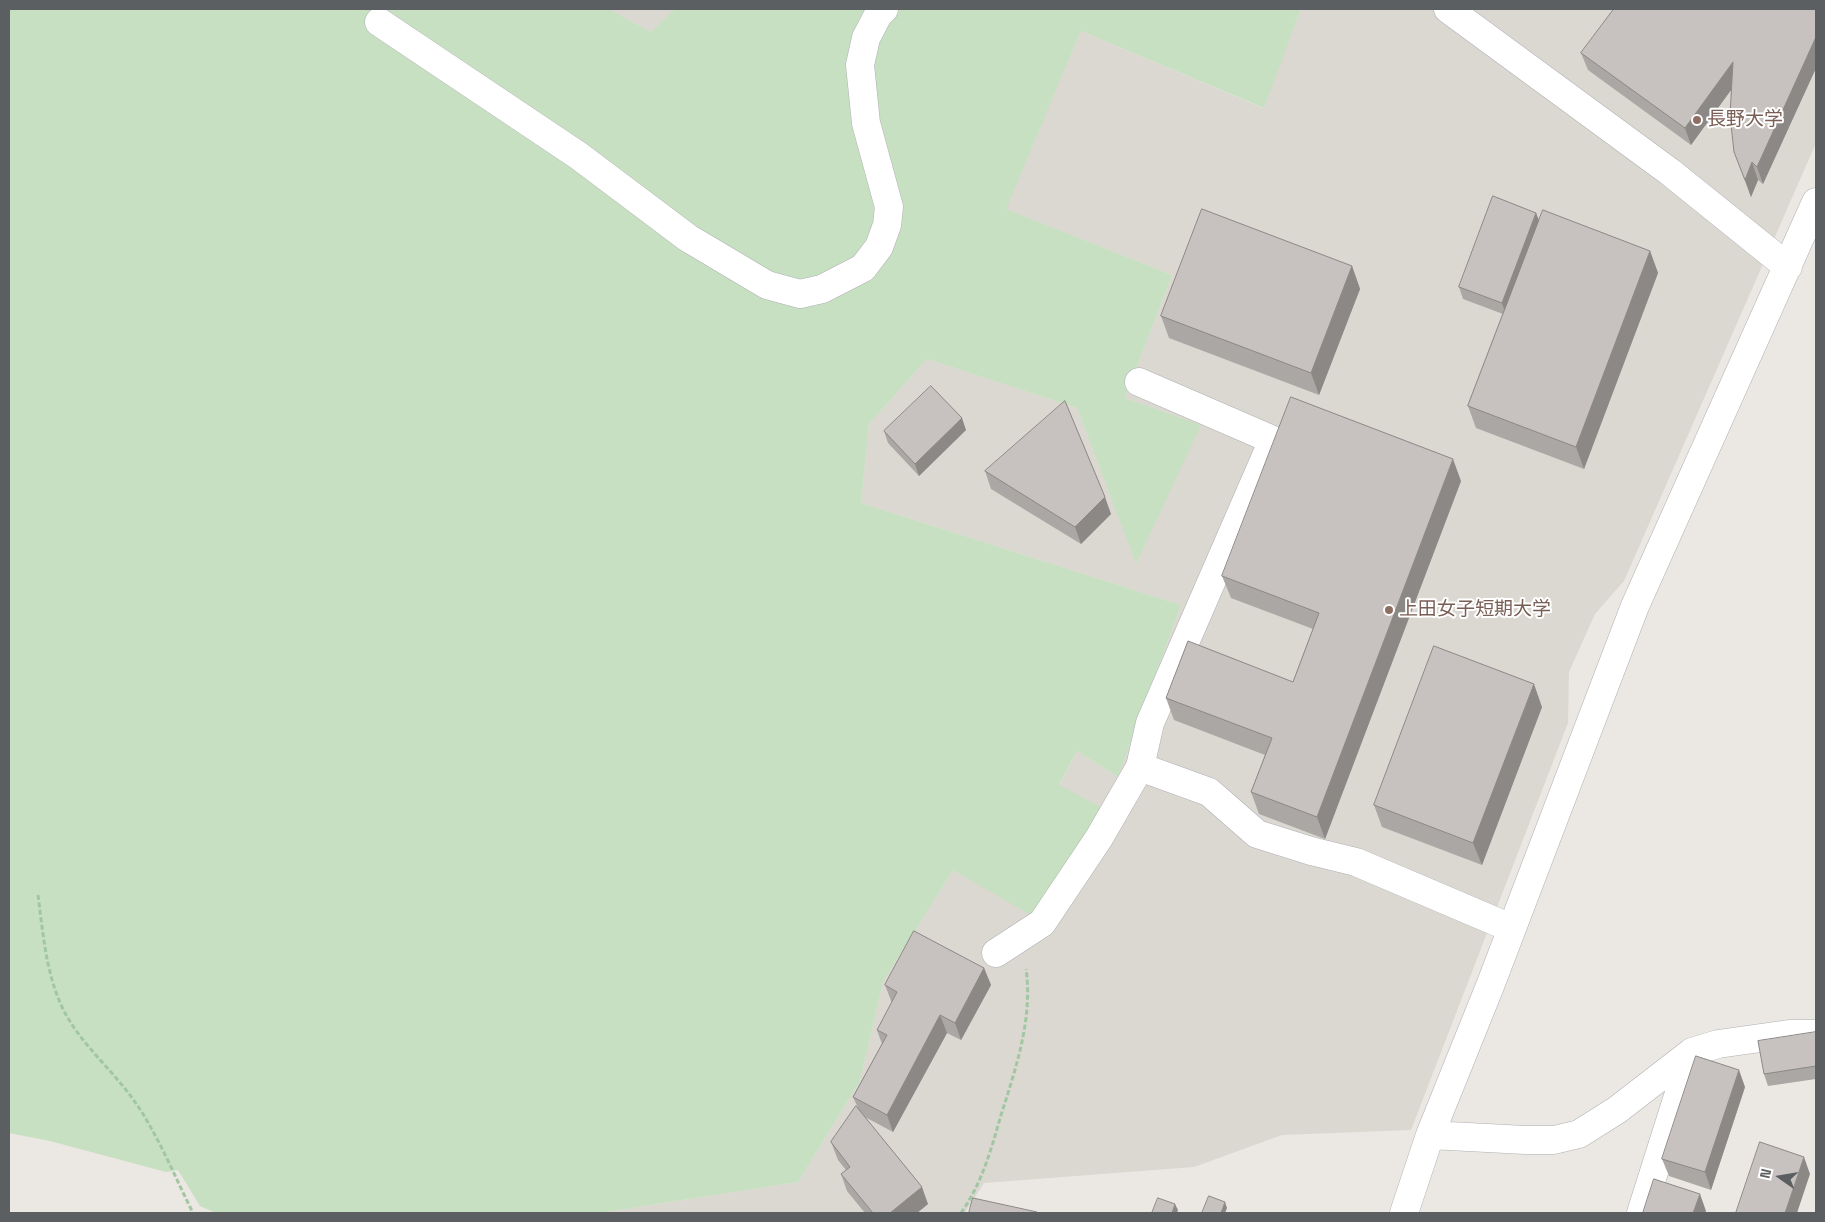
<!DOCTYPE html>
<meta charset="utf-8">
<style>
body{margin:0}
#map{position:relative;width:1825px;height:1222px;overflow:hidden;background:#ebe7e2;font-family:"Space Grotesk",sans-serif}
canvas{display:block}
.frame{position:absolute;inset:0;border:10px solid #5b5f61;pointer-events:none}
.north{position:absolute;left:1755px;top:1152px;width:50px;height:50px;-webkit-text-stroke:4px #fff;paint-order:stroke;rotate:283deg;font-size:14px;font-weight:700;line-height:20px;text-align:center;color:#5b5f61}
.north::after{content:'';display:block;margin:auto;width:18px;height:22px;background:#5b5f61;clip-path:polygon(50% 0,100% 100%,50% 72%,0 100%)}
</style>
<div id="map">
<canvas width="1825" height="1222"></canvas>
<div class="frame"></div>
<div class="north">N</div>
</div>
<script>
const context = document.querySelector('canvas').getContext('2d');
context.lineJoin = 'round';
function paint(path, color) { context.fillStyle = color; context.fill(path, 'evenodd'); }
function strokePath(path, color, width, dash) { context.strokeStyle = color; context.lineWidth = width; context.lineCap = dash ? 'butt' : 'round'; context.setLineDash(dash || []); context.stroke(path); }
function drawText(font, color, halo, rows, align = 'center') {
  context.font = font + ' "Space Grotesk","Noto Sans JP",sans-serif'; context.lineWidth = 4; context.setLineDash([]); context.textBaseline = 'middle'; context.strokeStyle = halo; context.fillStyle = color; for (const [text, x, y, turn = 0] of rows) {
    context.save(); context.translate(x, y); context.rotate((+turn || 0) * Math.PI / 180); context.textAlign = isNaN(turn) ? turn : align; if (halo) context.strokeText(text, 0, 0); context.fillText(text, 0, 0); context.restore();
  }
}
paint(new Path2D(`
 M609,9H675L651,32Z
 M1301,9H1816V143L1624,581L1595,614L1569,672L1568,723L1411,1130L1282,1135L1194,1167L984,1183L965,1213H600L798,1182L860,1081L883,982L953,870L1101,807L1059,786L1077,751L1118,777L1181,605L861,503L869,424L927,359L1077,408L1136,563L1200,425L1125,398L1172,275L1005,209L1081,31L1263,108Z`), '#dbd7d1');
paint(new Path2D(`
 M9,9H609L651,32L675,9H1301L1264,108L1081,31L1006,209L1172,275L1125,398L1201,425L1136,564L1077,408L927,359L869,424L861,503L1181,605L1118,777L1077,751L1059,785L1101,807L1034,917L953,870L883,982L860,1081L798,1182L600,1213H216L200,1206L178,1170L166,1172L50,1141L9,1133Z`), '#c8e0c2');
const minor = new Path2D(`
 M1448,9L1670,172L1788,267
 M379,22L579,156L688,238L767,285L800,294L822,289L863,268L879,247L887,225L889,207L866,123L860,65L866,38L878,15L884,9
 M1140,767L1209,792L1257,834L1311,851L1356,862L1511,928
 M996,953L1042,923L1099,838L1140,767L1150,723L1273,440L1139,382
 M1430,1135L1525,1140H1554L1579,1134L1617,1110L1692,1052L1718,1044L1789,1034H1816
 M1404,1213L1430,1135L1490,986L1635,606L1816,202
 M1641,1213L1692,1052`);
strokePath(minor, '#aeb1b3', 29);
strokePath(new Path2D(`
 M38,895C43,933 46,974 63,1009C81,1045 113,1070 135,1102C157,1133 176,1179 193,1213
 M961,1213C982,1183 991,1150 1001,1115C1016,1068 1033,1018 1026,969`), '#a1c7a2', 3, [5, 2.5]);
strokePath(minor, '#fff', 28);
paint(new Path2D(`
 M1816,9V68L1763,184L1758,180L1751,197L1734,152L1731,90L1691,145L1588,70L1581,53Z
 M1536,213L1539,220L1650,251L1658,273L1584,469L1476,428L1468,406L1503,314L1463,299L1459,287Z
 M1352,266L1360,289L1319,395L1169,338L1161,316Z
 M966,430L919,476L888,443L884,431Z
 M985,471L1111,514L1081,544L991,489Z
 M1461,481L1325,839L1259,814L1251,792L1265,755L1174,720L1166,698L1293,682L1313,629L1231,598L1222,576Z
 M1542,707L1482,865L1382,827L1374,805Z
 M984,968L991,985L961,1040L947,1033L893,1132L865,1117L928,1204L917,1213H865L847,1191L841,1174L846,1170L838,1160L831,1142L858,1108L853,1097L882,1044L877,1030L892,1003L885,985Z
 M1816,1032V1079L1768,1086L1764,1074Z
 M1745,1087L1711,1190L1669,1176L1662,1159Z`), '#aba7a4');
paint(new Path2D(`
 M1816,37V68L1763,184L1757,167Z
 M1733,62L1739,79L1691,145L1685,128Z
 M1752,162L1758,180L1751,197L1745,180Z
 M1536,213L1540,224L1506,315L1502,303Z
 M1650,251L1658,273L1584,469L1576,447Z
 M1352,266L1360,289L1319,395L1311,373Z
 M962,418L966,430L919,476L915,464Z
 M1453,459L1461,481L1325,839L1317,817Z
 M1105,497L1111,514L1081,544L1075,527Z
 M1534,684L1542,707L1482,865L1473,843Z
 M984,968L991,985L961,1040L955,1023Z
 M940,1015L947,1033L893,1132L887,1115Z
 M1739,1070L1745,1087L1711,1190L1705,1172Z
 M1804,1157L1810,1174L1797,1213H1785Z
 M922,1187L928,1204L917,1213H890Z
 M1700,1194L1706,1211L1705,1213H1693Z
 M1225,1202L1227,1208L1225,1213H1221Z
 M1175,1204L1178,1210L1177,1213H1172Z`), '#8b8886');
const building = new Path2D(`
 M1614,9H1816V37L1757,167L1752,162L1745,180L1734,152L1730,115L1733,62L1685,128L1581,53Z
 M1493,196L1536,213L1502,303L1459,287Z
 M1202,209L1352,266L1311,373L1161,316Z
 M1543,210L1650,251L1576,447L1468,406Z
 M931,386L962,418L915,464L884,431Z
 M1291,397L1453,459L1317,817L1251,792L1272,738L1166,698L1188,641L1293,682L1319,613L1222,576Z
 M1065,401L1105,497L1075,527L985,471Z
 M1434,646L1534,684L1473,843L1374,805Z
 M914,931L984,968L955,1023L940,1015L887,1115L853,1097L887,1035L877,1030L897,992L885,985Z
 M1816,1032V1066L1764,1074L1758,1041Z
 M1696,1056L1739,1070L1705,1172L1662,1159Z
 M856,1106L922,1187L890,1213H873L841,1174L850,1167L831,1142Z
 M1760,1142L1804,1157L1785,1213H1736Z
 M1654,1179L1700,1194L1693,1213H1643Z
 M1209,1196L1225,1202L1221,1213H1202Z
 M973,1198L1037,1212L1036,1213H969Z
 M1158,1198L1175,1204L1172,1213H1152Z`);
paint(building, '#c7c2bf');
strokePath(building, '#8b8886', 1);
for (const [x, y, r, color] of [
 [1697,120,5,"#8d6e63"],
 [1389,610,5,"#8d6e63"]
]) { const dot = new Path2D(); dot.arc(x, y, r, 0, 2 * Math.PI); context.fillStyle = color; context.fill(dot); strokePath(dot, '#fff', 2); }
drawText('19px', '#785e54', '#fff', [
 ["長野大学",1707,120],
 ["上田女子短期大学",1399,610]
], 'left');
</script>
